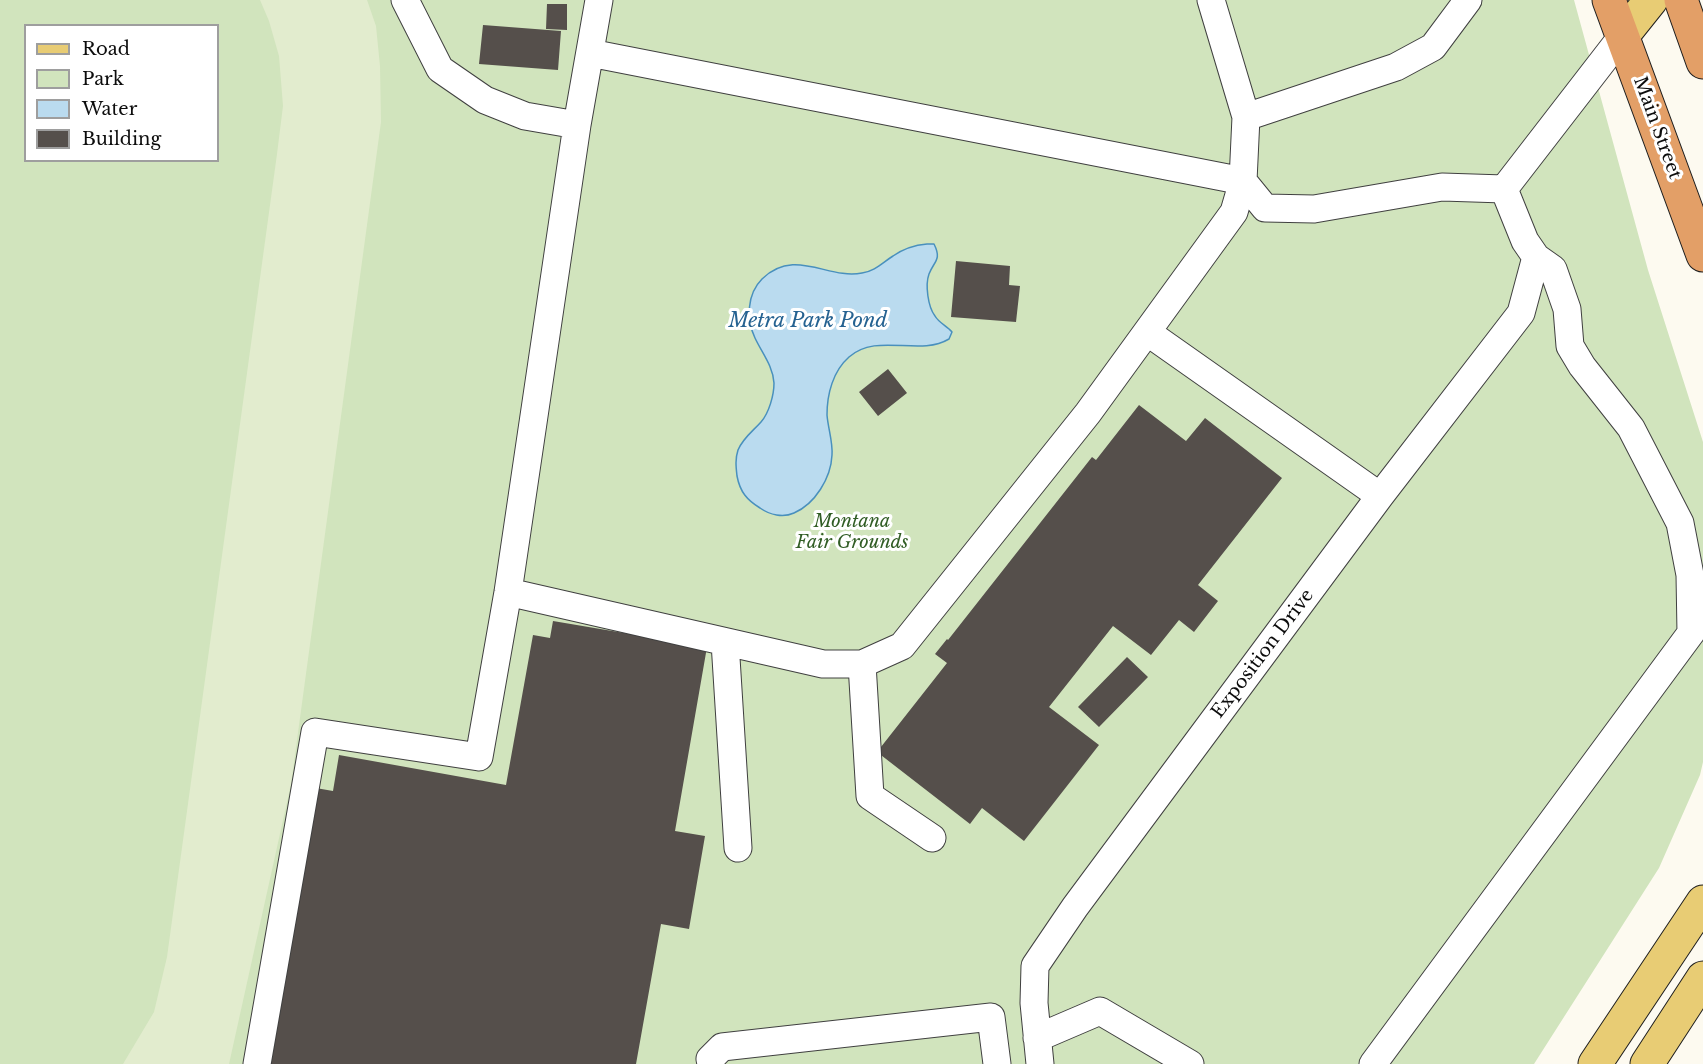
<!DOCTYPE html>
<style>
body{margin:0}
#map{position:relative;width:1703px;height:1064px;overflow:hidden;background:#fdfaf0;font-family:"Libre Baskerville",serif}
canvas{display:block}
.legend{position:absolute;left:24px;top:24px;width:195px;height:138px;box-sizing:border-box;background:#fff;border:2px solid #9e9e9e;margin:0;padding:8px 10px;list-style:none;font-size:18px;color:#0d0d0d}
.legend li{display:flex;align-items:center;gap:12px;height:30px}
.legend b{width:30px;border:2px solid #9e9e9e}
</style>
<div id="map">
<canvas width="1703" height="1064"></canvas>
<ul class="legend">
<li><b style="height:8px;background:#e8cc74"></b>Road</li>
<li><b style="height:16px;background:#d1e4bd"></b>Park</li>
<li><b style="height:16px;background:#badbef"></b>Water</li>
<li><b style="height:16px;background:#554f4b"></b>Building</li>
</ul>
</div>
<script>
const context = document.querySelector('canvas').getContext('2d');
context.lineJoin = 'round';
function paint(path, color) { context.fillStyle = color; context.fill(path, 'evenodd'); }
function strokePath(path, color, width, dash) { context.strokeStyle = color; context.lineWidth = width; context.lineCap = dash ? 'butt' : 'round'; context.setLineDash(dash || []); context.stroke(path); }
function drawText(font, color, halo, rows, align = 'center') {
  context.font = font + ' "Libre Baskerville",serif'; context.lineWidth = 6; context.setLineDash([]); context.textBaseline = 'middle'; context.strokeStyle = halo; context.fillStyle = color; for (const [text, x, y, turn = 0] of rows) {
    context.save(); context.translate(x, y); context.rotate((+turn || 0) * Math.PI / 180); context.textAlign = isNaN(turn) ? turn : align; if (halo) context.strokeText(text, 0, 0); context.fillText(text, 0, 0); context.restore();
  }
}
paint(new Path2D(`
 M0,0H1574L1648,270L1703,442V762L1700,775L1659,868L1534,1064H0ZM26,26H218V160H26Z`), '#d1e4bd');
paint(new Path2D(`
 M260,0H367L376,26L380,66L381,122L291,784L229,1064H123L154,1012L167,957L277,154L283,106L279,56L269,21Z`), '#e2ecce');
const water = new Path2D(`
 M927,244H934C942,260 934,261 929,274C925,285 928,307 935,316C939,323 947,326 952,332L949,339C919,357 877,332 849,357C833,371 827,394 827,415C828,428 833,442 832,455C831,478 815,504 794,513C783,518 770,515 760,508C747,500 740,492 737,476C736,467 735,459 738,450C743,438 753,431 761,422C769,413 774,395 774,383C773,366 762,353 755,338C746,319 747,294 762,279C795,247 828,280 862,273C875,271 882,263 893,256C903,249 915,245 927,244Z`);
paint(water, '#badbef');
strokePath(water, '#4990bd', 1.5);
paint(new Path2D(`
 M547,4H567V30L546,29Z
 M483,25L561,31L558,70L479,64Z
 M956,261L1010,266L1009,285L1020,286L1016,322L951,317Z
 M888,369L907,393L878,416L859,392Z
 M1139,405L1186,441L1205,418L1282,478L1198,585L1218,601L1194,632L1179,620L1151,655L1113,626L1049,707L1099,745L1024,841L982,808L970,824L877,752L947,663L935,654L947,639L948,640L1092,457L1096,460Z
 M553,621L707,647L675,831L705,836L689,929L661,924L636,1064H261L310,787L333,791L339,755L506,785L533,635L550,638Z
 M1127,657L1148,677L1099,727L1078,707Z`), '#554f4b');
const minor = new Path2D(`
 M405,0L440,69L485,100L525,116L577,125
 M590,53L1243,181L1265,208L1314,209L1442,187L1504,189L1525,241L1536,257L1553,269L1567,309L1570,346L1582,366L1631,428L1680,523L1690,575L1691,633L1373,1064
 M1246,117L1396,67L1433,47L1468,0
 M1504,189L1623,35
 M1147,332L1380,496
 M508,592L823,664H862L902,646L1088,413L1234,212L1243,181L1246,117L1211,0
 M725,642L738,848
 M862,664L870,796L932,838
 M1037,1038L1100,1011L1190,1064
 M257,1064L315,732L479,757L508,592L577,125L599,0
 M711,1064L710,1059L722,1047L991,1017L997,1064
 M1040,1064L1034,1003L1035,966L1075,907L1380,496L1521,313L1536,257`);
const major = new Path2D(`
 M1623,35L1651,0
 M1595,1064L1703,902
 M1647,1064L1703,978`);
const highway = new Path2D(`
 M1609,0L1703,255
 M1681,0L1703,62`);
strokePath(minor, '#404040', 29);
strokePath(major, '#1e1e1e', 35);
strokePath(highway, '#1e1e1e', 35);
strokePath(minor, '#fff', 27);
strokePath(major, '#e8cc74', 33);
strokePath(highway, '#e39f67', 33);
drawText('18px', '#0d0d0d', '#fff', [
 ["Main Street",1657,128,70],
 ["Exposition Drive",1263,654,-53]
]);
drawText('italic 18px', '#315d25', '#fff', [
 ["Montana",852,522],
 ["Fair Grounds",852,543]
]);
drawText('italic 20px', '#256291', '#fff', [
 ["Metra Park Pond",808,321]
]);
</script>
